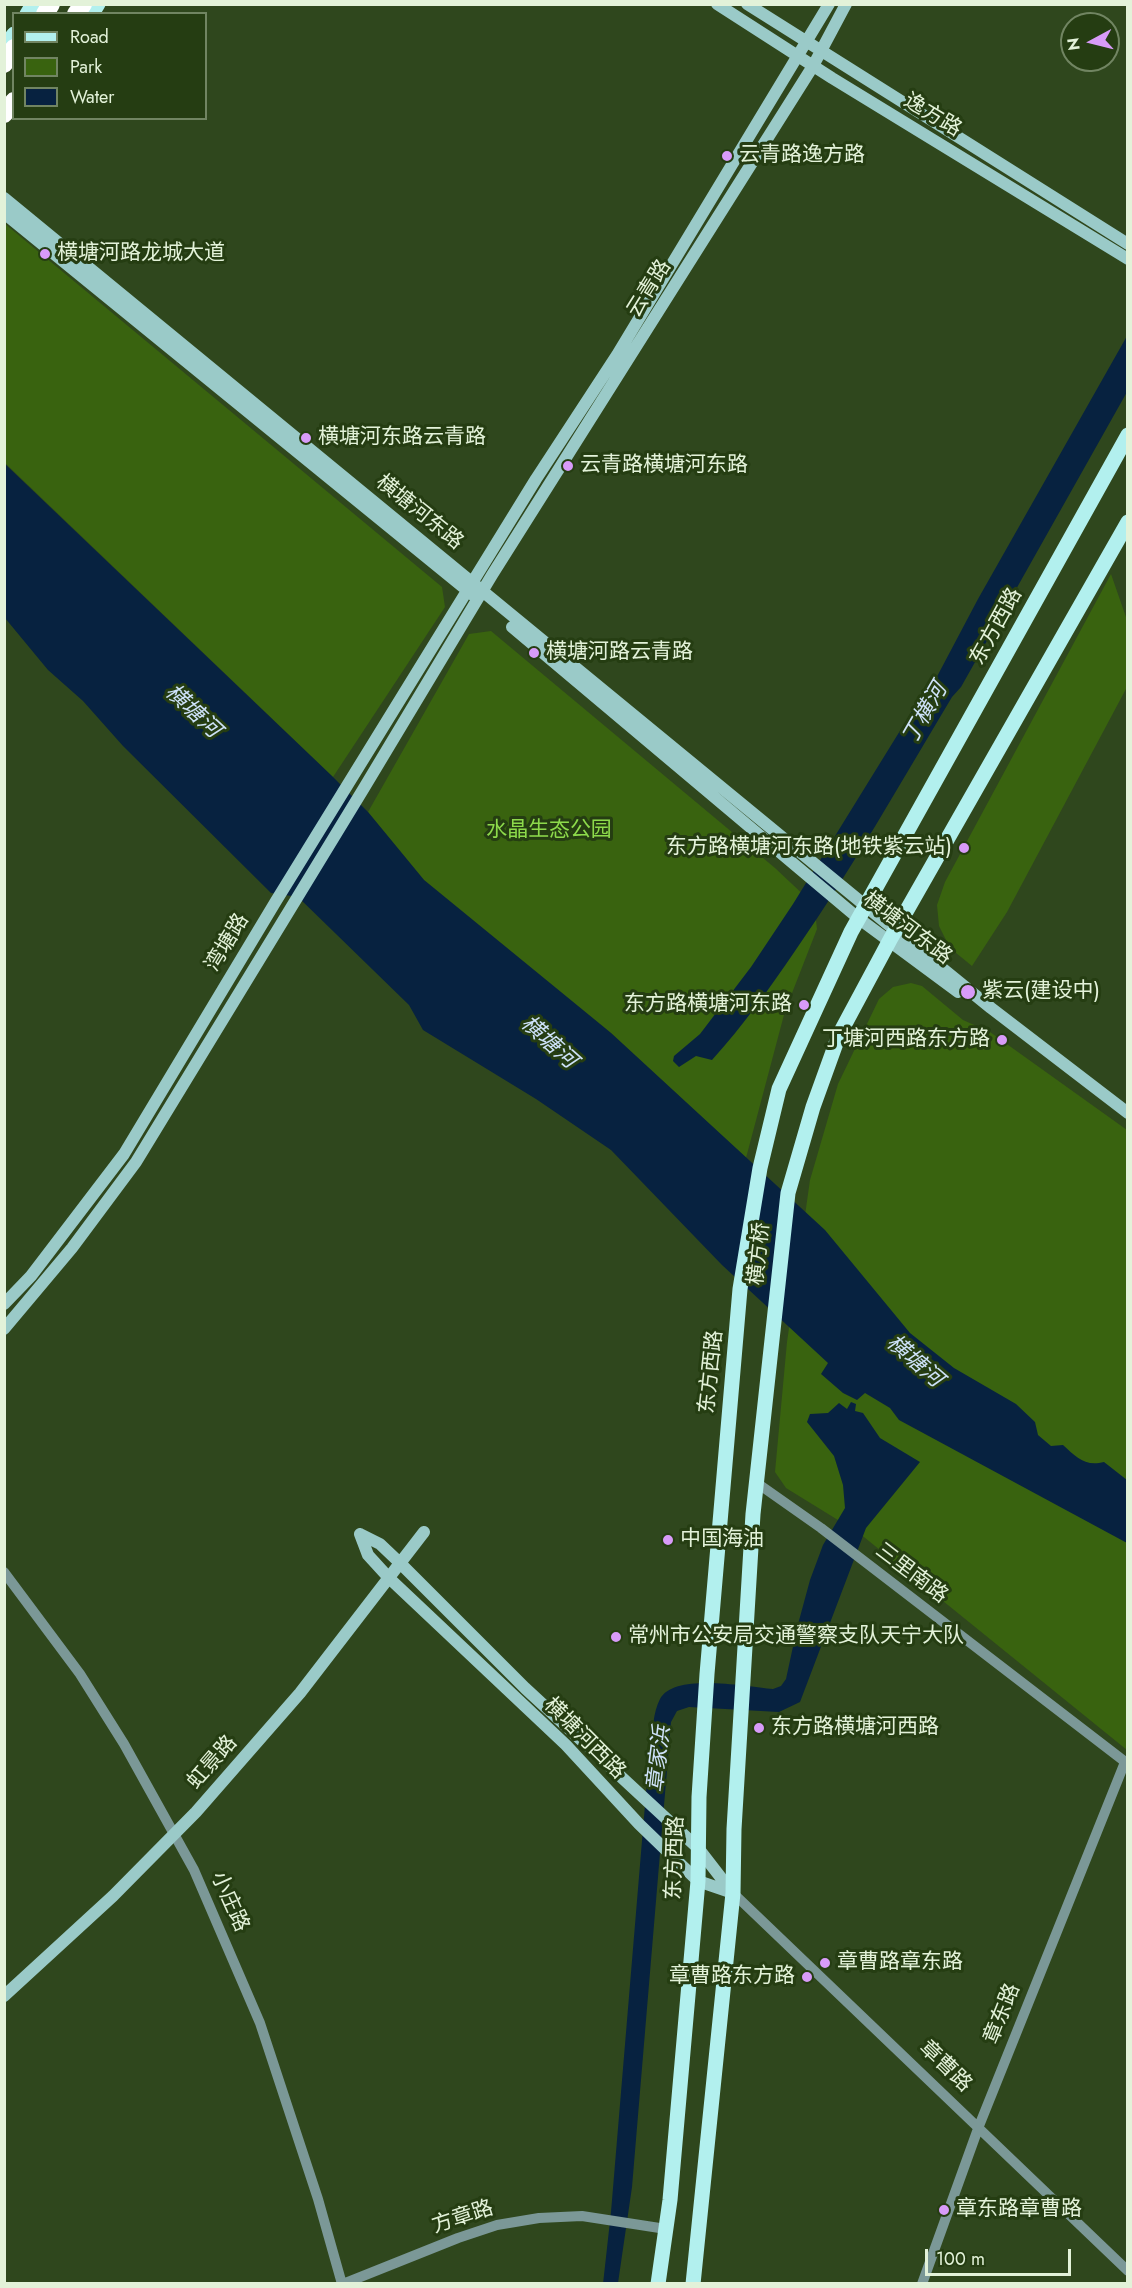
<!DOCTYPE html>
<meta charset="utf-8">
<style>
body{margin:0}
#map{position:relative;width:1132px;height:2288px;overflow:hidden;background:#2f471d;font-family:Jost,sans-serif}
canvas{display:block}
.frame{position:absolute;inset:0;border:6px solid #e3f2d9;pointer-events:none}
.legend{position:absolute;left:12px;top:12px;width:195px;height:108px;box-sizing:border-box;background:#253d12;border:2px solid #718562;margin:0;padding:8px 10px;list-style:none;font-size:18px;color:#e3f2d9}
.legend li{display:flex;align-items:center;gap:12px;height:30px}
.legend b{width:30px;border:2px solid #718562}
.north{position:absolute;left:1060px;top:12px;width:60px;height:60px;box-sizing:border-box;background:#253d12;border:2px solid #718562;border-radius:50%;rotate:263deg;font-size:16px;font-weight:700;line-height:24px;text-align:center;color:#e3f2d9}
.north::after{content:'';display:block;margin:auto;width:21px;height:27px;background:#d89bf8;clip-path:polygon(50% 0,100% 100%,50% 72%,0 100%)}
.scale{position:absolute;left:925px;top:2249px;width:146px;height:27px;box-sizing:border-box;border:3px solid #e3f2d9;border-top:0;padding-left:8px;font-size:18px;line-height:21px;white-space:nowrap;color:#e3f2d9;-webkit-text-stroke:4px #253d12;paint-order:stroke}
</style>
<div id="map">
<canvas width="1132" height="2288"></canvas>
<div class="frame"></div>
<ul class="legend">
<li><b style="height:8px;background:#b2f0ee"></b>Road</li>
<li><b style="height:16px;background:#39630f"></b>Park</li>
<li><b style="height:16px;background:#072240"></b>Water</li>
</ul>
<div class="north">N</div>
<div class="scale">100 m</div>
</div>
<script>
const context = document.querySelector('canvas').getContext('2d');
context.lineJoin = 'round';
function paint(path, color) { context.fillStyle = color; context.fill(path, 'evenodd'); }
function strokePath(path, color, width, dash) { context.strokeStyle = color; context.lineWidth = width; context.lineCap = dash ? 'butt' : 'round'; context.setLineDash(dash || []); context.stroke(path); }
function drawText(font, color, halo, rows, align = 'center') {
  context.font = font + ' Jost,"Noto Sans SC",sans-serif'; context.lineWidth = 6; context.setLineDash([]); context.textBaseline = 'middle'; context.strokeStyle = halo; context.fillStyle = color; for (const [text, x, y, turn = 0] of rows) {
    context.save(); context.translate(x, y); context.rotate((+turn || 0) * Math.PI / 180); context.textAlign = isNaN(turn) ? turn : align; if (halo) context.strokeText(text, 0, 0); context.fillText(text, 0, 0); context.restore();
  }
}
paint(new Path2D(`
 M4,223L442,587L445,607L333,777L5,463Z
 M1111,574L1127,620V687L1007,912L972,966L950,948L939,926L937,905L945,882Z
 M491,631L775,868L808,899L815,911L817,929L785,1011L746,1158L611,1033L424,880L368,812L469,634Z
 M911,983L922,986L963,1020L990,1032L1127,1130V1750L859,1533L786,1488L775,1472L787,1342L810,1180L838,1084L879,999L893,987Z`), '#39630f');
paint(new Path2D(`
 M1127,336V392L961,687L952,697C901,782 852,869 795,951C769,989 743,1026 712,1060L696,1056L679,1067L673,1061L674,1056L700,1034L751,967L793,904L911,713L932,686L978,599Z
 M4,463L333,777L368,812L424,880L611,1033L825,1230L910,1333L954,1368L1016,1404L1035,1422L1038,1435L1051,1446L1063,1445C1076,1457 1085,1467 1104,1462L1127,1480V1543L899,1420L890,1408L865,1393L857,1400L843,1393L821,1374L828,1363L722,1265L611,1150L536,1099L423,1030L409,1005L298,897L271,893L123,746L83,701L48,670L5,618Z
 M851,1402L856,1404L855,1411L863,1413L880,1438L920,1462L866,1528L800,1702L779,1712L689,1707L677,1711L671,1722L632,2187L618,2283L603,2284L611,2212L650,1745C653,1731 653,1712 660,1699C675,1672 746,1687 773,1689L781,1686L786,1679L797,1628L810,1580L823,1545L845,1508L843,1485L834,1456L807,1422L810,1414L828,1413L839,1403L847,1409Z`), '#072240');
strokePath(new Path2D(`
 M757,1483L821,1528L1128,1764
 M4,1572L80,1674L124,1744L194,1870L260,2023L318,2199L342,2284
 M733,1893L1128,2271
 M343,2284L458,2238L497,2225L539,2218L582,2216L666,2229
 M922,2284L979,2126L1125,1762`), '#7b9897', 10);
strokePath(new Path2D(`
 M717,4L832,78L1128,259
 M747,4L1128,244
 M4,198L895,930L991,1008L1128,1113
 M4,213L473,595
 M512,627L858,918L958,992
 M4,1304L31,1276L124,1154L276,901L536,479L617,355L829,4
 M4,1329L72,1248L136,1162L364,788L492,575L813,66L846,4
 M360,1534L368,1555L389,1578L566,1745L639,1824L698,1881L733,1893
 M360,1534L380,1544L400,1563L525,1688L698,1848L732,1892
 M4,1996L113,1896L196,1812L300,1693L424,1532`), '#9acac8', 12);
strokePath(new Path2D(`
 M27,14L33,4
 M92,14L98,4
 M4,47L14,34
 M658,2284L670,2200L698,1881L699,1797L707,1674L740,1289L760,1168L779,1089L851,932L1128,435
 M693,2284L733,1893L734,1829L753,1514L788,1193L813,1107L839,1035L891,938L1128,522`), '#b2f0ee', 15);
strokePath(new Path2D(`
 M45,14L51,4
 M76,14L83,4
 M4,64L14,48
 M4,114L14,101`), '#fff', 18);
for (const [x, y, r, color] of [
 [727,156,6,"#d89bf8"],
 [45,254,6,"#d89bf8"],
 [306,438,6,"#d89bf8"],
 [568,466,6,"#d89bf8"],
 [534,653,6,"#d89bf8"],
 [964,848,6,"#d89bf8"],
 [968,992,8,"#d89bf8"],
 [804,1005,6,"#d89bf8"],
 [1002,1040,6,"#d89bf8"],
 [668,1540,6,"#d89bf8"],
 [616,1637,6,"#d89bf8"],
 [759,1728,6,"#d89bf8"],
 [825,1963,6,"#d89bf8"],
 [807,1977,6,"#d89bf8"],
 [944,2210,6,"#d89bf8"]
]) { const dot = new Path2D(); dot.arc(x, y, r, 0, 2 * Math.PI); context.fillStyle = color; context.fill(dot); strokePath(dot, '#253d12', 2); }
drawText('21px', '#e3f2d9', '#253d12', [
 ["逸方路",932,116,31],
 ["云青路",650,289,-58],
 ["横塘河东路",419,513,39],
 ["东方西路",997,627,-61],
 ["横塘河东路",907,929,37],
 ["湾塘路",228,943,-59],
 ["横方桥",760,1254,-84],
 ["东方西路",712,1372,-84],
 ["三里南路",911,1574,37],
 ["横塘河西路",584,1739,45],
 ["虹景路",213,1763,-49],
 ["东方西路",676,1858,-88],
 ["小庄路",229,1902,66],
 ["章东路",1003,2014,-68],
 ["章曹路",945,2067,44],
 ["方章路",463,2218,-18]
]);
drawText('21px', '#e3f2d9', '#253d12', [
 ["云青路逸方路",739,156],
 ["横塘河路龙城大道",57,254],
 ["横塘河东路云青路",318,438],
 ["云青路横塘河东路",580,466],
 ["横塘河路云青路",546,653],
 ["东方路横塘河东路(地铁紫云站)",952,848,"right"],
 ["紫云(建设中)",982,992],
 ["东方路横塘河东路",792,1005,"right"],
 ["丁塘河西路东方路",990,1040,"right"],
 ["中国海油",680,1540],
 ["常州市公安局交通警察支队天宁大队",628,1637],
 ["东方路横塘河西路",771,1728],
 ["章曹路章东路",837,1963],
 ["章曹路东方路",795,1977,"right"],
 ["章东路章曹路",956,2210]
], 'left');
drawText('21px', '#8dda4b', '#253d12', [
 ["水晶生态公园",549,831]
]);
drawText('italic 22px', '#cee2f9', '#253d12', [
 ["横塘河",192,712,43],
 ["丁横河",926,714,-60],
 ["横塘河",548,1043,42],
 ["横塘河",914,1362,41],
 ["章家浜",660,1759,-83]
]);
</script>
